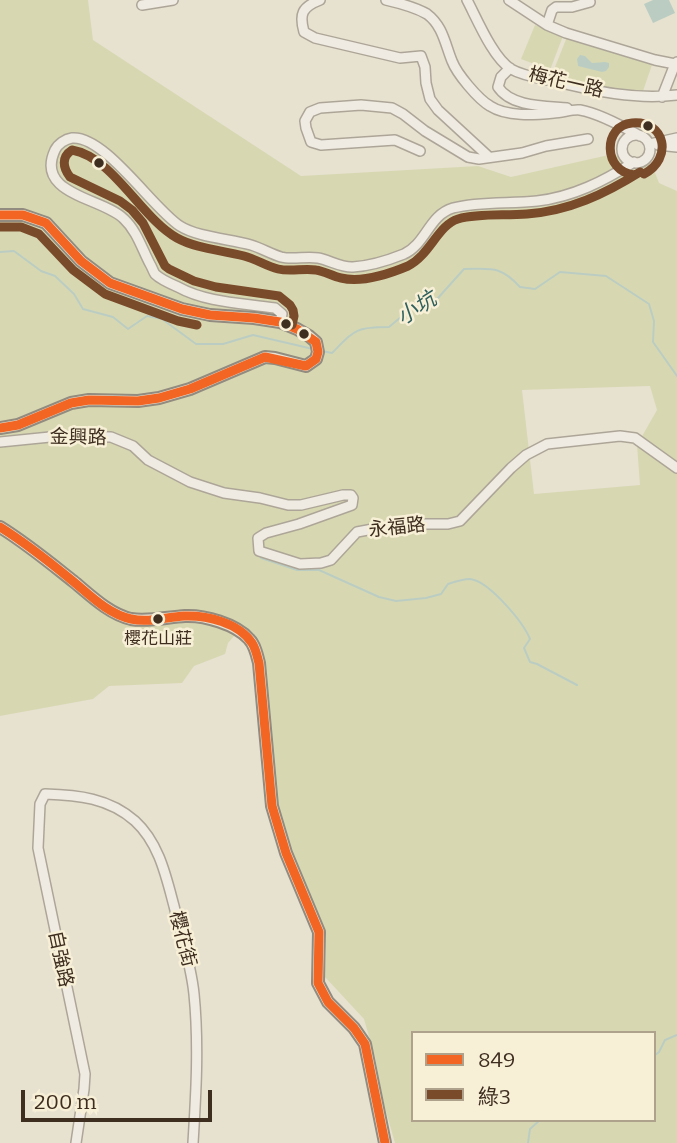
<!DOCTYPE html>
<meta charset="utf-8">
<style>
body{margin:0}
#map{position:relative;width:677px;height:1143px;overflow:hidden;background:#e7e1d0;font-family:Bitter,"Noto Sans TC",serif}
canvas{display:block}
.legend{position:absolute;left:411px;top:1031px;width:245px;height:91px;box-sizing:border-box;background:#f8efd7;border:2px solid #aea28d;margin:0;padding:9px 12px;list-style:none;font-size:21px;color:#3e2e1f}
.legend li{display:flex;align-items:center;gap:14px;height:35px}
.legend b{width:35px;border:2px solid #aea28d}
.scale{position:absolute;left:21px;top:1090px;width:191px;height:32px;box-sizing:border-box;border:4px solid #3e2e1f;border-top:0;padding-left:9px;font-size:21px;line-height:24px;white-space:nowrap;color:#3e2e1f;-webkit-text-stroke:5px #f8efd7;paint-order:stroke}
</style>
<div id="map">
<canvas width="677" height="1143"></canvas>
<ul class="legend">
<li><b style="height:9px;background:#f26522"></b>849</li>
<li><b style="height:9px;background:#7a4b2a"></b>綠3</li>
</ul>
<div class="scale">200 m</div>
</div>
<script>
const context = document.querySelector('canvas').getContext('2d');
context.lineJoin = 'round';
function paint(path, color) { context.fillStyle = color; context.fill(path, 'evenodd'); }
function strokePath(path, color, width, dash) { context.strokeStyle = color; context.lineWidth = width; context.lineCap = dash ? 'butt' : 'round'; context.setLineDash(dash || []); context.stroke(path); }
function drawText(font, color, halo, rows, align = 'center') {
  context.font = font + ' Bitter,"Noto Sans TC",serif'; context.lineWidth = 5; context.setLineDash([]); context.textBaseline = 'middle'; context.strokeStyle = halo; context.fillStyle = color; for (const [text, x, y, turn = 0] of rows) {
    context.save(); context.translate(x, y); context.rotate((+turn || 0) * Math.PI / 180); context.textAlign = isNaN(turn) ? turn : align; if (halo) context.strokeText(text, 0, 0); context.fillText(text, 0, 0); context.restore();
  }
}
paint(new Path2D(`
 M0,0H88L93,40L301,176L478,166L511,177L613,154L652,165L659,183L677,191V1143H395L383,1101L375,1057L364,1019L325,977L326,933L288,843L279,809L264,704L262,647L252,634L240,629L228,643L225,654L194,666L182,683L109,686L93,699L0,716ZM650,386L657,410L637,445L640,485L534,494L522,390ZM413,1033H654V1120H413Z
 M535,25L563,36L550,70L521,59Z
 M567,37L653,62L643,91L608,90L551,77Z`), '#d7d8b2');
paint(new Path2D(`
 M653,0H669L675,13L653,23L644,4Z
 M580,55L585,56L592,63L605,62L609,63V67L606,71L602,72L578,66L577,59Z`), '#bbcdc2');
strokePath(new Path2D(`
 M0,252L14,251L41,271L55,276L74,294L83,309L113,317L128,329L147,316L162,319L196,344H223L253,335L313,349
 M322,351L332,353C355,330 355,327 389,327L413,307L438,298L464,269C491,269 500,265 520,287L535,289L560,272L606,276L649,304L654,321L653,342L677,376
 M261,558L297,570H319L379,597L396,601L426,598L441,594L448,584C454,582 464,579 470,579C489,581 523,622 530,639L524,648L530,662L537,664L577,685
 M654,1056L659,1052L665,1040L677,1035
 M528,1143L530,1129L540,1120`), '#bbcdc2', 2);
const minor = new Path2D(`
 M320,0C302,7 299,14 304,32L315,38L400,58L421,56L425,67L426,83L430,99L438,110L489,157
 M386,0C399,3 415,7 427,14C443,26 445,44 452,61C457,74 478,99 490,106C507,117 534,115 554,113C562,113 572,109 580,110C598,113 624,127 640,136
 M467,0C477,19 493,58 511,69C523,76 539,78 553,81C594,91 635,100 677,95
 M509,0L547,25L566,33L655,60L675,64
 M142,5L173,0
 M547,25L552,10L556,7H572L590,2
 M510,68L501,77L498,87C511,107 545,106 567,108
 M662,97L675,64L677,62
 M622 149a14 14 0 1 1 28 0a14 14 0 1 1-28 0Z
 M650,144L677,138
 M658,145L677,147
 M420,151L395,140L321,145L311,142L306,128L305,121L310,112L320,108L361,105L392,108L403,114L425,131L468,157L479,159L522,153L546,146L588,139
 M280,322L282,314L275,308C243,303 207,303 178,287C171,284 160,279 155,274C153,271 152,267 150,264C142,249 137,231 124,219C104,198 34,195 55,150C58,144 65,139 72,138C105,135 153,209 180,226C197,237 230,239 251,245C261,248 271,254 281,257C292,260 306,256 318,258C329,260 342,268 353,267C370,266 389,260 404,254C426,244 429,215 453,208C480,201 510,204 537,201C573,197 604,181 634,162
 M0,442L60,436L111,437L133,446L148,460L190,482L224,493L260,498L288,505H301L343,495H351L353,498L352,505L299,524L266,533L258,538L259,551L300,564L321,563L331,560L357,532L373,529H396L426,524H448L460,521L511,468L526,455L547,444L620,436L635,438L677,468
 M76,1143L84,1089L85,1074L38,848L40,804L45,794C78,795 109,798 135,821C159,843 166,876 174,906C181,935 191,964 194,994C199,1044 196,1094 193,1143`);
const major = new Path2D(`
 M0,215H23L46,223L81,261L110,283L182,309L210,315L254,318L280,322L297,329L309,336L316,342L318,352L316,359L306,366L275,358L265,357L190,389L159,398L138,401L89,400L71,403L18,425L0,428
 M0,527C26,543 49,562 73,581C90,595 109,614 131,619C148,622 168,617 185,616C204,615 236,624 249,639C255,645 257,655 259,663L272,806L286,853L319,932L318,983L328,1002L354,1028L365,1044L385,1143`);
strokePath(minor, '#ada698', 12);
strokePath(major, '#928b7f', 14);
strokePath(minor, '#f0ebe2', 9);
strokePath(major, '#e7e2d3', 10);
strokePath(new Path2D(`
 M0,215H23L46,223L81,261L110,283L182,309L210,315L254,318L280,322L297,329L316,342L318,352L316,359L306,366L265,357L190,389L159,398L138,401L89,400L71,403L18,425L0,428
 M0,527C24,542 47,560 69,578C88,593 107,614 131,619C149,623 167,617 184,616C207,615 239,623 252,643C256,649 257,656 259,663L272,806L286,853L319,932L318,983L328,1002L354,1028L365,1044L385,1143`), '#f26522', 9);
strokePath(new Path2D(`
 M635,175C602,172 603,125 632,123C666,120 673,159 644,174
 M0,227H21L39,234L73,270L105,294L178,321L197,325
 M292,325L294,316L293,310L290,305L279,296L216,287L194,281L169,269L165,266L143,223L132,210L120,201L70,177C63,168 61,157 72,150C113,157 141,218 177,238C197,249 222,250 244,256C256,259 266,266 278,269C291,272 303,268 316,270C324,271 332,276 341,278C362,283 389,274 408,266C430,255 438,225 458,219C480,213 504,216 527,214C569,211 605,194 640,172`), '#7a4b2a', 9);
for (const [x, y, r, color] of [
 [648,126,6,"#3e2e1f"],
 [99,163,6,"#3e2e1f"],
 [286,324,6,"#3e2e1f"],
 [304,334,6,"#3e2e1f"],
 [158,619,6,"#3e2e1f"]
]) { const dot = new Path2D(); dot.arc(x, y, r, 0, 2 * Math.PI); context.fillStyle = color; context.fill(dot); strokePath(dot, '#f8efd7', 2.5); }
drawText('17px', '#3e2e1f', '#f8efd7', [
 ["櫻花山莊",158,639]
]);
drawText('19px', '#3e2e1f', '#f8efd7', [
 ["梅花一路",566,83,13],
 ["金興路",78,438,1],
 ["永福路",397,528,-6],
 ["櫻花街",182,939,76],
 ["自強路",60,959,78]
]);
drawText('italic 21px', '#2d5f5c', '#f8efd7', [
 ["小坑",417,309,-33]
]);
</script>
